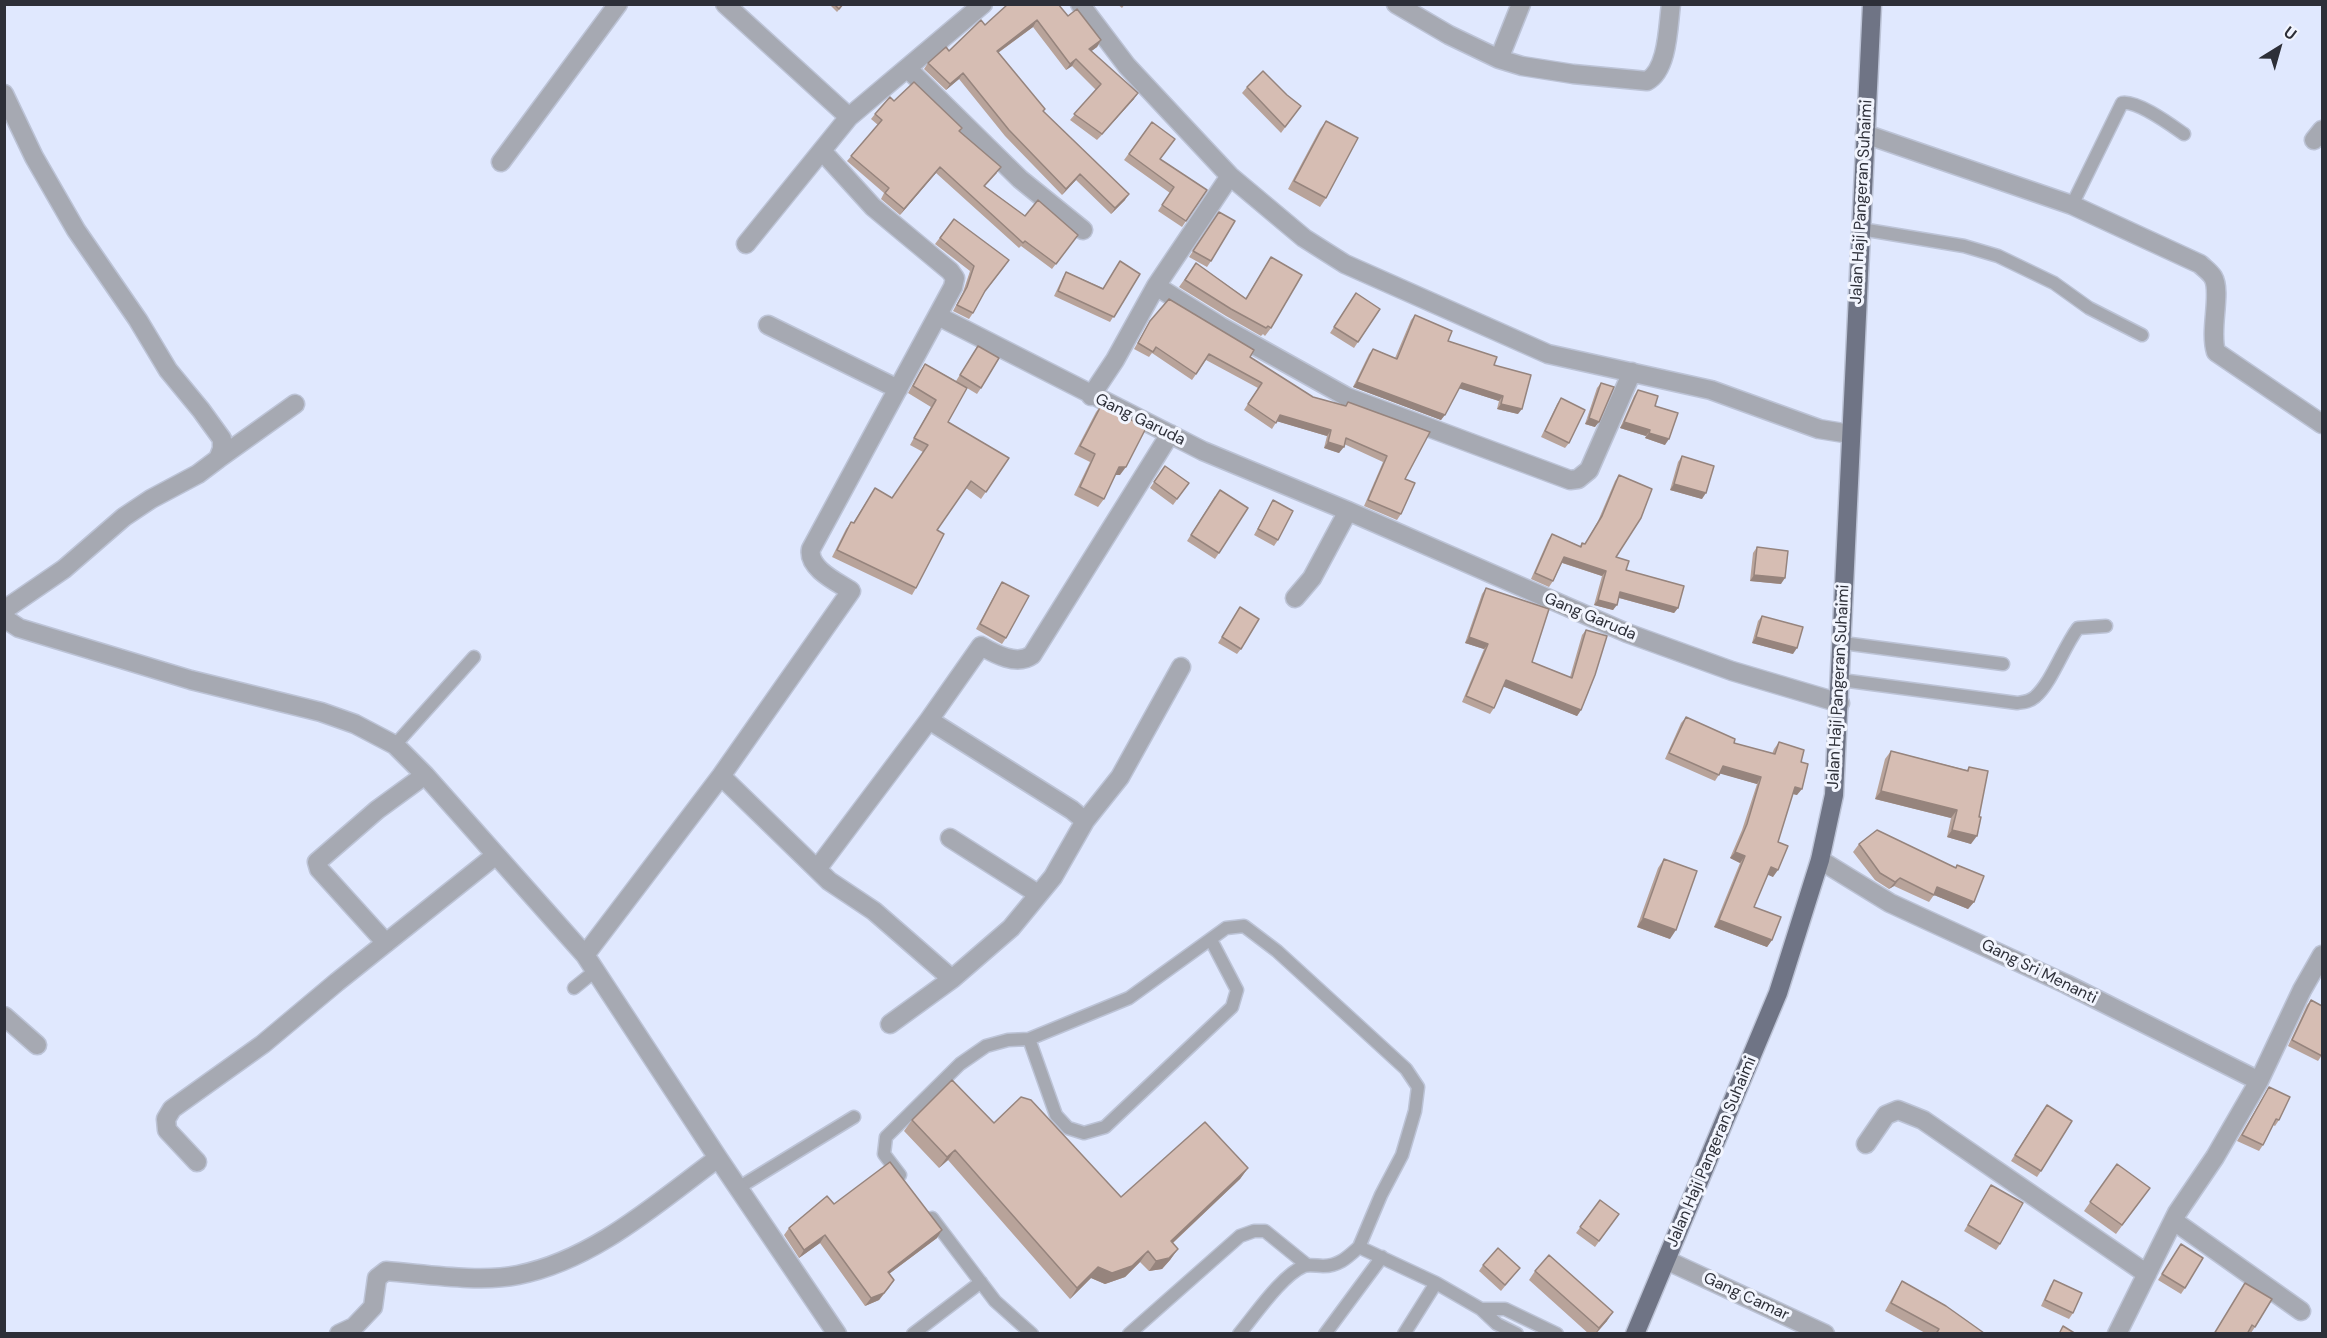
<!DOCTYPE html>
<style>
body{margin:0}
#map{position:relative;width:2327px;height:1338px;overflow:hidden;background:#e0e8fe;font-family:"DM Sans",sans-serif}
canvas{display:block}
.frame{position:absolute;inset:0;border:6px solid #2d2f38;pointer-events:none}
.north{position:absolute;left:2249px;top:18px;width:60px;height:60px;-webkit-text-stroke:4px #f2f5fe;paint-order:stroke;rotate:37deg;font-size:16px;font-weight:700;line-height:24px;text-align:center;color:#2d2f38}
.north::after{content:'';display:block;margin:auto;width:21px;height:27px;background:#2d2f38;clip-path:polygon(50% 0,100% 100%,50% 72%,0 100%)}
</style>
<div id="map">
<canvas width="2327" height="1338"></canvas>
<div class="frame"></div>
<div class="north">U</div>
</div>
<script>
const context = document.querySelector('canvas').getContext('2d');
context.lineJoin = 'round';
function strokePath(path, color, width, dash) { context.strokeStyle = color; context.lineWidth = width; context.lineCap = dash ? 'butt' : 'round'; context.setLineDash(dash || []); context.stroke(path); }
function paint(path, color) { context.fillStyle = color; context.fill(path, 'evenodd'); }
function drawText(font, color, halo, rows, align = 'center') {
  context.font = font + ' "DM Sans",sans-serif'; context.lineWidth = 6; context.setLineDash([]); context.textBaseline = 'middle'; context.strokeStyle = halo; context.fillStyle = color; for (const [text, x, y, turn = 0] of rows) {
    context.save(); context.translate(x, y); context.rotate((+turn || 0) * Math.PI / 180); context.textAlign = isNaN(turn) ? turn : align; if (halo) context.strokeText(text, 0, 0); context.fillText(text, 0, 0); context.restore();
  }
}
const lane = new Path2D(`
 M2072,205L2122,103C2137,100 2171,125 2184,134
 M1861,229L1964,246L1998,256L2054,283L2089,308L2142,335
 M1843,643L2003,664
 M1841,680L2017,703C2024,702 2029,702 2035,697C2052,682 2063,648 2078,628L2106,626
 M395,745L474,657
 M574,988L595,971
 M1029,1039L1056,1115L1068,1128L1084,1133L1105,1127L1232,1007L1237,990L1211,940
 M900,1175L884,1154L886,1137L960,1064L986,1046L1008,1040L1029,1039L1129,998L1226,928L1244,926L1277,951L1406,1069L1418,1087L1415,1111L1402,1155L1381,1195L1359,1247
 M738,1188L854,1117
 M932,1218L995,1301L1032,1334
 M1481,1309H1505L1557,1334
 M913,1334L981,1282
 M1129,1334L1240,1236L1254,1231H1265L1307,1265
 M1239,1334C1255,1315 1282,1275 1304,1266C1310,1264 1317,1266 1323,1266C1339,1266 1348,1257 1359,1247L1436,1283L1481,1309L1497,1324L1517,1334
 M1325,1334L1382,1257
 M1404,1334L1436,1283`);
const street = new Path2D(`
 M725,4L849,117L983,4
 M1080,4L1127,66L1230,176L1304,238L1345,264L1548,354L1711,390L1819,429L1850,434
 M1396,4L1449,35L1499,59L1522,66L1573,74L1647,81C1668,70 1668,26 1671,4
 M1499,59L1521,4
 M907,68L1020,179L1083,230
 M4,94L34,157L76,230L138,320L168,370L201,410L222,439V449L218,459L198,474L151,499L124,517L64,569L4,610
 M1865,134L2072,205L2200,264C2204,268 2210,272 2213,277C2222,292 2209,330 2216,352L2322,424
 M2314,140L2322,130
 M501,162L618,4
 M746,244L849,117
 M1156,286L1220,326L1347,397L1570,480L1578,479L1589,470L1632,372
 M938,316L1203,451L1348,511L1627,633L1732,671L1840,703
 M768,325L898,389
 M1091,396L1115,360L1156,286L1230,176
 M218,459L295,404
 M1295,598L1312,578L1348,511
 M4,618L19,628L191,680L321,712L355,724L395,745L425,775L585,955L718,1158L837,1334
 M929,720L1072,810L1085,821
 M721,776L829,881L874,911L952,979L1011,928L1053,877L1085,821L1120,777L1181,667
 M950,838L1038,894
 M1820,860L1890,903L2066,984L2259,1081
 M817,869L929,720L981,646C995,654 1017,666 1032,655L1170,434
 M386,943L319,869L317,862L377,810L425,775
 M585,955L721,776L851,591C837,582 807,568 811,549L953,287L955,278L950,271L873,207L822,151
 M4,1016L37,1045
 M890,1024L952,979
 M1866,1144L1886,1115L1898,1110L1923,1120L2147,1274
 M197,1162L167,1130L166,1119L172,1109L263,1044L337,982L496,855
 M2174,1221L2301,1311
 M1666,1260L1825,1334
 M339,1334L354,1327L373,1307L377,1278L386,1271C425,1274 480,1283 518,1275C594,1260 657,1203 718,1158
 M2117,1334L2177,1213L2215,1157L2259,1081L2302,990L2322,955`);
const primary = new Path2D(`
 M1635,1334L1778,993L1820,860L1834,795L1872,4`);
strokePath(lane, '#bcc3d6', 15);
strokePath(street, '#bcc3d6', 21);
strokePath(primary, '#bcc3d6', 21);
strokePath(lane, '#a6a9b2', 12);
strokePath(street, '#a6a9b2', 18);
strokePath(primary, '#6f7485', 18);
paint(new Path2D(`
 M829,4H844L837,12Z
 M1117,4H1125L1122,8Z
 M1068,16L1101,40L1097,47L1091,51L1134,99L1097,140L1070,120L1096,90L1072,66L1066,70L1033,27L998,53L1043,111L1125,200L1111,214L1076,180L1062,195L1005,136L959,79L946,90L924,69L928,63L949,51L985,25Z
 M1247,87L1287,95L1301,106L1281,133L1242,93Z
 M894,101L962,128L960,132L997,173L985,186L1025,216L1078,235L1052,269L1021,246L1019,248L936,173L900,215L881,199L884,193L847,161L878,125L871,119L875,114Z
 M1326,121V198L1320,207L1288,189L1320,129Z
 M1152,122L1160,159L1207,190L1182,227L1158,211L1170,193L1124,160Z
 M1219,212L1211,261L1207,267L1189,257Z
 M954,219L1005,266L984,293L973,313L969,319L953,311L963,292L970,271L935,244Z
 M1271,257V328L1265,336L1263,334L1261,336L1226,316L1179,287L1196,263L1246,298Z
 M1066,272L1103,288L1140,274L1110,322L1054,296L1063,277Z
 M1356,293L1380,309L1354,348L1330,333Z
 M1415,315L1448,341L1494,365L1518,414L1497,409L1499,401L1459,388L1441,420L1353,387L1369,354L1373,349L1395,358L1411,320Z
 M1150,321L1250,357L1313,397L1345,406L1348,402L1405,479L1401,514L1397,520L1364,506L1383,462L1344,444L1339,453L1324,448L1327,436L1277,421L1272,429L1244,410L1258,388L1206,360L1192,380L1152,353L1149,357L1134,349Z
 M978,346L981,388L977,394L967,388L948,422L1009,458L981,499L966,488L937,530L916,588L912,595L832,557L846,529L851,522L853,523L875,488L892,498L923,452L910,445L931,407L908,393L920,371L925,364L956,381Z
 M1601,383L1595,427L1585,424L1597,388Z
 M1638,390L1655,406L1665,445L1645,438L1646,436L1620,428L1634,396Z
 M1561,398L1569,443L1565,448L1541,437L1557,404Z
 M1102,404L1120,475H1115L1104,499L1098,507L1074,495L1090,462L1074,454L1096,412Z
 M1682,456L1702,499L1670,490L1678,462Z
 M1165,466L1189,483L1173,505L1150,488Z
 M1619,475L1616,557L1626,570L1678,608L1674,613L1619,598L1613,610L1594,605L1602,576L1562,563L1553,581L1549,587L1531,579L1548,540L1552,534L1580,546L1582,543L1585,544L1598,521L1615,481Z
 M1215,496L1219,553L1215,559L1187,541Z
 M1273,500L1278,540L1274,546L1254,535Z
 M1757,547L1781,584L1750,581L1753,553Z
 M1002,582L1006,638L1002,644L976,629L998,588Z
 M1486,588L1532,662L1570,677L1582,635L1586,630L1581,710L1577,716L1503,686L1494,708L1490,714L1462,702L1484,649L1465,643L1482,594Z
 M1240,607L1241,649L1237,654L1218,643Z
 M1762,616L1793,654L1752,643L1758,621Z
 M1686,717L1734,743L1772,754L1774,749L1779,742L1801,762L1797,795L1792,794L1778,842L1773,877L1768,874L1754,907L1772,940L1767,947L1714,927L1740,863L1730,858L1742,830L1757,784L1720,773L1715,781L1665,759L1681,723Z
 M1891,751L1967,770L1969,767L1971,844L1947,837L1951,818L1875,799L1885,759Z
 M1859,844L1955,868L1957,865L1974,902L1968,909L1934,895L1929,902L1894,886L1889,889L1875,880L1853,852Z
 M1664,859L1670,939L1637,927L1658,868Z
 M2311,1000L2322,1055L2318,1061L2288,1046L2307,1005Z
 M2269,1087L2279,1120L2275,1126L2273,1125L2263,1145L2259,1151L2237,1141Z
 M2042,1111L2041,1171L2037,1177L2011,1161Z
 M912,1120L994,1123L1121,1197L1248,1168L1240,1179L1173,1243L1178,1249L1170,1260L1162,1269L1149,1271L1140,1262L1125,1277L1105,1284L1091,1278L1070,1299L948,1160L939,1168L904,1131Z
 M2117,1164L2150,1188L2116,1234L2084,1211Z
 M1991,1185L2000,1244L1996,1250L1964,1231Z
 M1600,1200L1619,1214L1595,1247L1576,1233Z
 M834,1204L937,1238L889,1274L894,1280L889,1288L879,1300L865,1306L820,1243L799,1258L784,1235L789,1228Z
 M2177,1250L2185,1288L2181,1294L2158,1280Z
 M1483,1265L1520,1268L1501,1291L1479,1271Z
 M1535,1271L1607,1321L1596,1334H1589L1529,1280Z
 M2054,1280L2073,1313L2069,1319L2041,1306L2050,1286Z
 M1902,1281L1984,1334H1927L1885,1311L1897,1289Z
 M2245,1283L2255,1327L2251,1333L2248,1331Z`), '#b8a39a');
paint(new Path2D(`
 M1037,20L1033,27L992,57L997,51Z
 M1101,40L1097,47L1085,56L1089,49Z
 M1076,59L1072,66L1066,70L1070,64Z
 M963,73L959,79L946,90L950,84Z
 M1138,93L1134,99L1097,140L1102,134Z
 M940,167L936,173L900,215L904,209Z
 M1080,174L1076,180L1062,195L1066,189Z
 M1129,194L1125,200L1111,214L1115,208Z
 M1357,382L1445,415L1441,420L1353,387Z
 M1462,383L1503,396L1499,401L1458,388Z
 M1501,404L1522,409L1518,414L1497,409Z
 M1280,415L1331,430L1327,436L1276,421Z
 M1589,418L1599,422L1595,427L1585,424Z
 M1624,422L1650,430L1646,436L1620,428Z
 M1649,433L1669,439L1665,445L1645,438Z
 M1328,442L1344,447L1339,453L1324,448Z
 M1119,467H1126L1120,475H1113Z
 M1674,484L1706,493L1702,499L1670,490Z
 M1564,557L1606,571L1602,576L1560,562Z
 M1754,575L1785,578L1781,584L1750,581Z
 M1620,592L1678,608L1674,613L1616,597Z
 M1598,600L1617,605L1613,610L1594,605Z
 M1469,637L1488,644L1484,649L1465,643Z
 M1756,637L1797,648L1793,654L1752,643Z
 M1506,680L1581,710L1577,716L1502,686Z
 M1723,766L1761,777L1757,784L1718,773Z
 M1795,787L1802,789L1797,795L1790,793Z
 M1881,791L1957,810L1951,818L1875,799Z
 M1952,830L1977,836L1971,844L1947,837Z
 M1735,852L1745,856L1740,863L1730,858Z
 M1771,867L1778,870L1773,877L1766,874Z
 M1900,878L1894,886L1889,889L1895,882Z
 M1937,887L1974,902L1968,909L1934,895Z
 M1643,918L1676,930L1670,939L1637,927Z
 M1719,920L1772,940L1767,947L1714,927Z
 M955,1150L948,1160L939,1168L947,1157Z
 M1248,1168L1240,1179L1164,1251L1171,1241Z
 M942,1230L937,1238L882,1279L888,1272Z
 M825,1235L820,1243L799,1258L804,1250Z
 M1178,1249L1170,1260L1162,1269L1149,1271L1156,1261Z
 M1148,1251L1140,1262L1125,1277L1105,1284L1091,1278L1070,1299L1077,1288L1098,1267Z
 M894,1280L879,1300L865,1306L871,1298Z
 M1613,1312L1607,1321L1595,1334L1599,1328Z`), '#96847d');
const building = new Path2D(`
 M834,4H843L839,9Z
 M1008,4H1058L1068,16L1077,9L1101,40L1089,49L1138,93L1102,134L1074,114L1101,84L1076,59L1070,64L1037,20L997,51L1045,109L1043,111L1129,194L1115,208L1080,174L1066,189L1009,130L963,73L950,84L928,63L946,47L949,51L981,20L985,25Z
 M1263,71L1287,95L1301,106L1285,127L1247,87Z
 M914,82L962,128L959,131L1001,167L984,186L1025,216L1038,200L1078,235L1056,264L1025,241L1023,243L940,167L904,209L885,193L889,188L851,156L882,120L875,114L890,97L894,101Z
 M1326,121L1358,138L1326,198L1294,181Z
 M1152,122L1175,139L1160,159L1207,190L1186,221L1162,205L1174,187L1129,154Z
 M1219,212L1235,221L1211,261L1193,251Z
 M954,219L1009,260L985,291L973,313L957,305L967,287L974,266L940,238Z
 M1271,257L1302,275L1271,328L1268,326L1266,328L1231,309L1185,280L1196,263L1246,299Z
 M1120,261L1140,274L1114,317L1058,291L1066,272L1103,289Z
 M1356,293L1380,309L1358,342L1334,327Z
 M1169,299L1254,350L1250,357L1313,397L1346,406L1348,402L1430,432L1405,479L1415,483L1401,514L1368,500L1387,456L1346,438L1344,447L1328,442L1331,430L1280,415L1276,423L1248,404L1262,383L1209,354L1196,374L1156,347L1153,352L1138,343L1150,321Z
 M1415,315L1452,331L1448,341L1497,357L1494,365L1531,375L1522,409L1501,404L1503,396L1462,383L1445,415L1357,382L1373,349L1397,359Z
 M978,346L999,358L981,388L960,375Z
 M925,364L967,388L948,422L1009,458L986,492L971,481L937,530L944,534L916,588L837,550L851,522L854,523L875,488L892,498L928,445L914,438L936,400L913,386Z
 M1601,383L1614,387L1599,422L1589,418Z
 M1638,390L1658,396L1655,406L1678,413L1669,439L1649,433L1650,430L1624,422Z
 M1561,398L1585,410L1569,443L1545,431Z
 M1102,404L1146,428L1126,467H1119L1104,499L1080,487L1095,454L1080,446Z
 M1682,456L1714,466L1706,493L1674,484Z
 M1165,466L1189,483L1177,499L1154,482Z
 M1619,475L1652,489L1641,518L1616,557L1629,561L1626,570L1684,586L1678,608L1620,592L1617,605L1598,600L1606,571L1564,557L1553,581L1535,573L1552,534L1581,547L1582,543L1585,544L1602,516Z
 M1220,490L1248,508L1219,553L1191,535Z
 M1273,500L1293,511L1278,540L1258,529Z
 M1757,547L1788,551L1785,578L1754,575Z
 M1002,582L1029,596L1006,638L980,624Z
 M1486,588L1549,609L1532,662L1572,678L1586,630L1607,636L1595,675L1581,710L1506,680L1494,708L1466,696L1488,644L1469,637Z
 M1240,607L1259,619L1241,649L1222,637Z
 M1762,616L1803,627L1797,648L1756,637Z
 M1686,717L1735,739L1734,743L1775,754L1779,742L1804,750L1801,762L1808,764L1802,789L1795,787L1778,842L1788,846L1778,870L1771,867L1754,907L1781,917L1772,940L1719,920L1745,856L1735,852L1747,824L1761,777L1723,766L1719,775L1669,753Z
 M1891,751L1968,771L1969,767L1988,771L1979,817H1981L1977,836L1952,830L1957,810L1881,791Z
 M1877,830L1956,868L1957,865L1984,876L1974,902L1937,887L1934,895L1900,878L1895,882L1880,873L1859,844Z
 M1664,859L1697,871L1676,930L1643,918Z
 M2311,1000L2322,1006V1056L2292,1040Z
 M952,1080L994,1123L1021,1097L1031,1100L1121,1197L1205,1122L1248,1168L1171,1241L1178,1249L1169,1258L1156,1261L1148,1251L1132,1266L1112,1273L1098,1267L1077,1288L955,1150L947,1157L912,1120Z
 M2269,1087L2290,1097L2279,1120L2276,1119L2263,1145L2242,1135Z
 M2047,1105L2072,1121L2041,1171L2015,1155Z
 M890,1162L942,1230L888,1272L894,1280L884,1293L871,1298L825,1235L804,1250L789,1228L827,1196L834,1204Z
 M2117,1164L2150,1188L2122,1225L2090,1202Z
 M1991,1185L2023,1203L2000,1244L1968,1225Z
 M1600,1200L1619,1214L1599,1241L1580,1227Z
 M2181,1244L2203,1258L2185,1288L2162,1274Z
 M1498,1248L1520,1268L1505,1285L1483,1265Z
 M1549,1255L1613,1312L1599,1328L1535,1271Z
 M2054,1280L2082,1293L2073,1313L2045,1300Z
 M1902,1281L1946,1306L1984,1333L1936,1334L1939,1329L1891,1303Z
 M2245,1283L2272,1299L2255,1327L2252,1325L2247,1334H2214Z
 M2063,1326L2076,1334H2059Z`);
paint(building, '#d6bdb3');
strokePath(building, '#96847d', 1.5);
drawText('16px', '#2d2f38', '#f2f5fe', [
 ["Jalan Haji Pangeran Suhaimi",1862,202,-87],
 ["Gang Garuda",1140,420,26],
 ["Gang Garuda",1590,617,23],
 ["Jalan Haji Pangeran Suhaimi",1839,687,-87],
 ["Gang Sri Menanti",2039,972,26],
 ["Jalan Haji Pangeran Suhaimi",1712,1152,-67],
 ["Gang Camar",1746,1297,25]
]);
</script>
